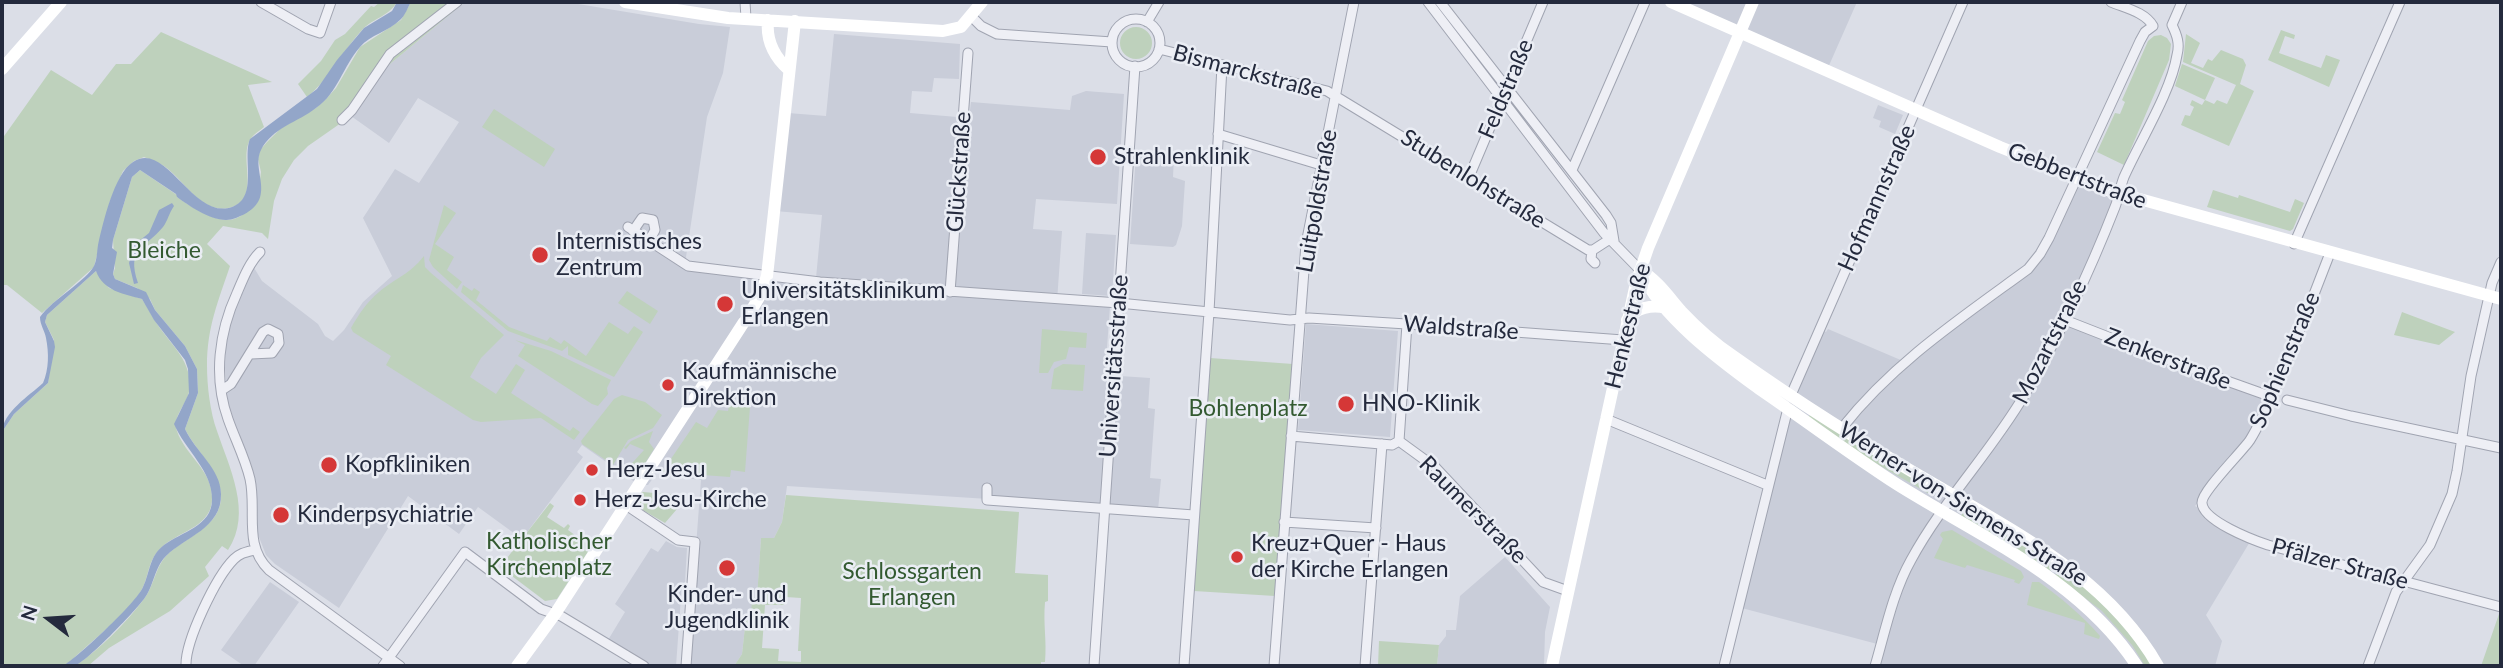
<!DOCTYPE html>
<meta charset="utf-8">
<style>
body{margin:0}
#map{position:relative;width:2503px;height:668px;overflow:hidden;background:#dbdee7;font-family:Lato,sans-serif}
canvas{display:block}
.frame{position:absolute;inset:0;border:4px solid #242a3d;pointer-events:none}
.north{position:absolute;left:14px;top:584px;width:70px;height:70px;-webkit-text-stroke:5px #eaedf4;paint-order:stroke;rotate:287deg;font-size:19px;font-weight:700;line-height:28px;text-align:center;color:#242a3d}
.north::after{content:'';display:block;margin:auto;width:24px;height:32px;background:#242a3d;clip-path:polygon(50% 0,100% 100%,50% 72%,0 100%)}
</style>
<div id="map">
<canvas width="2503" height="668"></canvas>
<div class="frame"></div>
<div class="north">N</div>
</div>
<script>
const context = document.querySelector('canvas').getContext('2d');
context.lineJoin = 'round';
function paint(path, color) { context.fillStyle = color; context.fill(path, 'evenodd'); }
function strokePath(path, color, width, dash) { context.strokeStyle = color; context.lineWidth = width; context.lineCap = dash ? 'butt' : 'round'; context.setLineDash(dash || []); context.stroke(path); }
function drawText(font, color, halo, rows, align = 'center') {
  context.font = font + ' Lato,sans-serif'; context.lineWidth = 5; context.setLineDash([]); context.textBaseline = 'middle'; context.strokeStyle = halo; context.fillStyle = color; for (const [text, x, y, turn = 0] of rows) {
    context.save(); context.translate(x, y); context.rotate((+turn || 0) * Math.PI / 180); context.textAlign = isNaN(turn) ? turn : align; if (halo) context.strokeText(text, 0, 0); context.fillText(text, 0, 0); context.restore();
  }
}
paint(new Path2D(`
 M465,2H566L699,24L730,27L723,73L707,117L686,257L687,262L816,278L822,215L775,211L788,113L826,116L834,34L960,44L959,79L934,78L932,92L912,91L910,113L969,118L971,102L1070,110L1072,96L1086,91L1124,94L1117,204L1036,199L1033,229L1062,231L1057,301L1110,306L1105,375L1150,378L1148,408L1155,409L1150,478L1161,479L1158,510L787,486L782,522L774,538H761L757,598L751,619H746L742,654L734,666H687L701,480L669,476L659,470L648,485H639L582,445L577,452L583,457L522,539L478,507L459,534L408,496L339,608L275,564L266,555L257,532V489L251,465L228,406L225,368L226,333L237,299L253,266L262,281L318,324L325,336L333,341L344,330L363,302L392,276L363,218L395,169L419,183L459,122L418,98L389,143L351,116L384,69Z
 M1678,2H1857L1827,70Z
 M1878,105L1903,115L1895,134L1879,127L1881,121L1873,118Z
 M1136,153L1174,156L1173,177L1185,181L1182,226L1176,245L1173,247L1130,244Z
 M2078,180L2119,196L2066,320L2271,398L2250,442L2195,506L2251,540L2206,615L2222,641L2215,666H1877L1881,645L1738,607L1786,408L1820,329L1826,332L1828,329L1903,361L2038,258Z
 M1086,233L1116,235L1112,296L1082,294Z
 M1306,324L1398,331L1390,437L1298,430Z
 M666,541L677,547L687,548L685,583H682L676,666H652L608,640L625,612L615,604L651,548L658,552Z
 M1505,557L1550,607L1545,632L1544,666H1437L1439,645L1446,636V630H1456L1460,596Z
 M270,582L299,602L254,666H244L221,650Z`), '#c9cdd9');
paint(new Path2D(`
 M380,2H397C389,16 374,18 363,29C343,50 330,79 307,97L298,84L321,61L335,40L345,34L371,6L374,7Z
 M411,2H465L384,69L351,116L308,146L294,160L282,179L274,201L268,239L262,233L223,226L207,244L230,266C218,302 207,327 207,366C207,385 210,412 217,431C229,467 253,513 228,550L222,546L205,567L209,576L170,611L109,648L88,666H75C100,649 126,623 144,599C154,586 155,568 166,556C184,537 223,527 221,494C220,472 194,448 185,429L198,393L197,369L185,346L155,310L150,299L137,288L115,279L113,274L115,268L113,240L132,177L140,170L177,195V197C190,206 217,224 234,219C243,216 251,208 257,203L261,172L258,159L260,150L267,142L281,128L316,108L326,99L336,88L360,47L401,20Z
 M1120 43a16 16 0 1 1 32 0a16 16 0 1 1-32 0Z
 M2281,30L2295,35L2294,39L2285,36L2279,53L2321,68L2326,55L2340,60L2329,87L2268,60Z
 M161,32L272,82L248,85L264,127C258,132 252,135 249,142C240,161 260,198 232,207C202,217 184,179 164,166C158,162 150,160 144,157L134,161L123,171L110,201L94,267L42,313L7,285H2V139L51,70L92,95L116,64H131Z
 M2186,34L2200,43L2191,63L2203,68L2208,59L2212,61L2221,50L2243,59L2246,65L2240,84L2254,91L2229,146L2181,125L2185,115L2190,116L2194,107L2190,105L2192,100L2202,105L2205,100L2175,86L2182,64L2215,78L2205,100L2214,104L2217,100L2227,104L2236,85L2183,62Z
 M2161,35L2167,38L2171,44L2169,60L2124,165L2097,152L2115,113L2120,114L2125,102L2122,100L2148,41L2154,36Z
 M494,109L555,149L544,167L482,127Z
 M2213,190L2238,198L2239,195L2290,212L2295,199L2304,203L2293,229L2290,231L2207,207Z
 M444,205L456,213L435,244L454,257L447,270L462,282L457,289L433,267L429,260Z
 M424,256L425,267L431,273L504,335L481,358L470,377L496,394L516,364L525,370L511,393L570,431L573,427L580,432L574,440L541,418L481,422L473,420L386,365L391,356L353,332L351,328C359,314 367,302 379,292C397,277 409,275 424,256Z
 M96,271L109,288L142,299C147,306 151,315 156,322C170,345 194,361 189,392C186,406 172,416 177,431C185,455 211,469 212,496C214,526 180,531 163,546C147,560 150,574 142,589C131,611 90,642 71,661L63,666H2V486L4,471L2,432L14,414L48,383L54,340L45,322L47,315Z
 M463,285L472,291L474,288L480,292L476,300L509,327L547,341L550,337L561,344L564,340L586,356L609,322L628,334L634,326L643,332L614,377L568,355V346L562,351L508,331L461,292Z
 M627,291L658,311L650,324L618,303Z
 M2402,312L2455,332L2439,345L2394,335Z
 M1042,329L1087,333L1086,348L1069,347L1066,359L1054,362L1048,373H1039Z
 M515,340L551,351L609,379L611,380L607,388L608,394L598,406L592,404L518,356L525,345Z
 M1210,358L1293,364L1275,596L1194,591Z
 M1063,364L1085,365L1083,391L1051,389L1054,369Z
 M622,395L645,402L662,415L653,428L628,440L613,465L582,444L581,441L614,399Z
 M729,405L750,407L745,472L731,470L730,477L662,472L696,422L707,428L718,410L728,411Z
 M1810,415L1936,490L1933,496L1863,456L1808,417Z
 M653,431L649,442L654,449L635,479L624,472L644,450L630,444L626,449L624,448L631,441Z
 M643,492L678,495L677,509L665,523L634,505L633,501L637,494Z
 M786,495L1019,512L1015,573L1048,575V601L1045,602C1043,625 1047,640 1045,662H1041V666H734L742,654L746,618H751L752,598L757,597L761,538H774L782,522ZM786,597L801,598L798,651H801V662L778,661L779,649L762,648L765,605H784Z
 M550,503L554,506L547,517L564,528L568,524L570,526L568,530L591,547L557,599L545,601L500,567Z
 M1964,511C1995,530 2027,545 2058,565L2050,571L1961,516Z
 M1952,530L2021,571L2024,577L2019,584L2014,582L2015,580L1967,565L1965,568L1934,558L1943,539L1940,535L1942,532Z
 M2063,568C2099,599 2127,626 2153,666H2145L2132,645L2102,611L2055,575Z
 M2032,582H2039C2061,598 2082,615 2100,636L2099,639L2084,634L2085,623L2027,605Z
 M2499,614L2501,615V666H2481Z
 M1379,641L1439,645L1437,666H1378Z`), '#bed1bc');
paint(new Path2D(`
 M397,2H411C408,7 405,16 400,20C389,31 370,35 360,47C343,66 338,93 316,108C298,122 272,128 261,150C250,172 281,201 236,218C217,226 191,207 177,197L176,194L140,170L132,177L113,240L112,248L117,252L113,274L115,279L146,292L155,310L185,346L197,369L198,393L185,429C195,451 221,469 221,494C222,528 185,537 166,556C154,568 154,586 144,599C134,612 87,662 74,666C71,667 67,666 63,666C78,657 137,602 143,587C150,573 149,556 164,545C181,532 212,526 212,500C213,471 185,450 174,424L189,393L188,369L185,360L154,320L142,299C124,294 103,291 96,271L47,315L45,322L54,341L55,347L48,383L14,414L2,432C3,412 29,396 43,383C49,369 49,353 46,338C45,331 40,325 40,317C53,299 86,281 94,266C97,260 97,251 98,245C103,223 114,174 133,162C166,139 193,221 232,207C259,197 242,158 250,139L317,89L337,60L364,28L392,11Z
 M172,203L174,206C169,213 168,220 163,227C145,249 126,247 138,283L134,284L129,263L134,245L149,233L159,210Z`), '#93a6c9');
const street = new Path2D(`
 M261,2L308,29L320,33L331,2
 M745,2L746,18
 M1428,2L1604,233L1640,270
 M1440,2L1606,215L1611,223L1614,241
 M2111,2C2125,8 2145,12 2153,26
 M972,17L981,26L997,34L1112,42
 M1112 43a24 24 0 1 1 48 0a24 24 0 1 1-48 0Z
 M1147,22L1159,2
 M2172,25L2182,2
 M1159,49L1327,91L1588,250H1593L1610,239
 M342,120L352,110L390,54L457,2
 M1218,134L1321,165
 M1572,170L1645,2
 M1469,177L1543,2
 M628,227L688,266L820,282L1119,303L1290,320L1309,318L1407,324L1623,340
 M633,231L642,218L653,220L655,230L649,241
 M2294,244L2400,2
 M1592,250L1591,259L1595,263
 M260,252C249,263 243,279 237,293C219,332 213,377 228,419C235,439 245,458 250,479C257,511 243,545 269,570L400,666
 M2330,253C2315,293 2299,333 2282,373C2272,396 2263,419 2250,440C2241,453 2201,492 2202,503C2203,521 2253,540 2268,545L2501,607
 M950,292L968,53
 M2065,320L2157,356L2272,397
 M222,390L231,384L263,332L268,329L278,334L279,343L272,353L251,354
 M1791,395L1963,2
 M2287,400L2351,416L2501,448
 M1606,419L1767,485
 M1842,428C1893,363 1961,318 2028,269L2040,254L2049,238L2140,41L2145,32L2153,26
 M1291,436L1392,445L1399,441
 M1399,441L1436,468L1543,582L1568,591
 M1399,441L1407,324
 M987,488V500L1194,515
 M626,505L678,540L695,542L686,666
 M1284,522L1376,528
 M186,666C185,641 216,577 234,559C240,553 246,552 254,550
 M383,666L465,552L541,609L561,616L644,666
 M1094,666L1135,66
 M1184,666L1209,312L1222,66
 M1274,666L1306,244L1354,2
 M1365,666L1382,444
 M1724,666L1788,408
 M1875,666C1885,632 1893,592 1911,560C1943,501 1991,452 2025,394C2060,335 2090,271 2115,207C2119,197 2120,187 2124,177C2140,141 2171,92 2177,55C2180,44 2177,35 2172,25
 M2368,666L2396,592L2430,545L2452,494L2457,471L2471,376L2492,283L2501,262`);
strokePath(street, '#a0a4b1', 11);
strokePath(street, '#eeeff5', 9);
strokePath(new Path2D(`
 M625,2L728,18L943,31L961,27L982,2
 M1671,2L2000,147L2107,190L2501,299
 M768,20C766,40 773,56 789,70
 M2,69L61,2
 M1640,270C1657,280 1668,296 1681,311C1697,328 1714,343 1733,356C1799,403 1869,447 1939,487C2022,536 2109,580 2158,666
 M1642,273C1660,316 1721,361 1758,388C1805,420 1850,454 1898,485C1983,538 2081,580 2137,666
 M748,316L761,294L767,276L795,21
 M1627,320C1635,308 1652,304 1666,308
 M517,666L555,614L744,322
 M1552,666L1636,283L1648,248L1753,2`), '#fff', 12);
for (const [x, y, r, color] of [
 [1098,157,9,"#d53737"],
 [540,255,9,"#d53737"],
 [725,304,9,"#d53737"],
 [668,385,7,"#d53737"],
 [1346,404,9,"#d53737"],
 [329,465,9,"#d53737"],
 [592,470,7,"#d53737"],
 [580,500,7,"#d53737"],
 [281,515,9,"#d53737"],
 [1237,557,7,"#d53737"],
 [727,568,9,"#d53737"]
]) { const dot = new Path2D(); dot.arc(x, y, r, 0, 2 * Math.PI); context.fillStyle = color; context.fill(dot); strokePath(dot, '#eaedf4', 2.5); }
drawText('23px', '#242a3d', '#eaedf4', [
 ["Bismarckstraße",1248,72,15],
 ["Feldstraße",1506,89,-67],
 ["Glückstraße",959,172,-86],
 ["Gebbertstraße",2077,176,21],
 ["Stubenlohstraße",1473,179,32],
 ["Hofmannstraße",1877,198,-66],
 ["Luitpoldstraße",1317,201,-80],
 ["Henkestraße",1628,326,-76],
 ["Waldstraße",1461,328,4],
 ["Mozartstraße",2050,342,-63],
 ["Zenkerstraße",2168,359,21],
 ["Sophienstraße",2285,360,-67],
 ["Universitätsstraße",1114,366,-86],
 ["Werner-von-Siemens-Straße",1963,504,32],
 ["Raumerstraße",1473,510,45],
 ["Pfälzer Straße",2340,564,15]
]);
drawText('23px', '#242a3d', '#eaedf4', [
 ["Strahlenklinik",1114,157],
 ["Internistisches",556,242],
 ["Zentrum",556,268],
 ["Universitätsklinikum",741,291],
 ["Erlangen",741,317],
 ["Kaufmännische",682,372],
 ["Direktion",682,398],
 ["HNO-Klinik",1362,404],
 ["Kopfkliniken",345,465],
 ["Herz-Jesu",606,470],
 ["Herz-Jesu-Kirche",594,500],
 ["Kinderpsychiatrie",297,515],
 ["Kreuz+Quer - Haus",1251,544],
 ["der Kirche Erlangen",1251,570],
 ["Kinder- und",727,595,"center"],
 ["Jugendklinik",727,621,"center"]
], 'left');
drawText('23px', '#335a31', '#eaedf4', [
 ["Bleiche",164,251],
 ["Bohlenplatz",1248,409],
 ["Katholischer",549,542],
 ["Kirchenplatz",549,568],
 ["Schlossgarten",912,572],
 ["Erlangen",912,598]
]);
</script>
